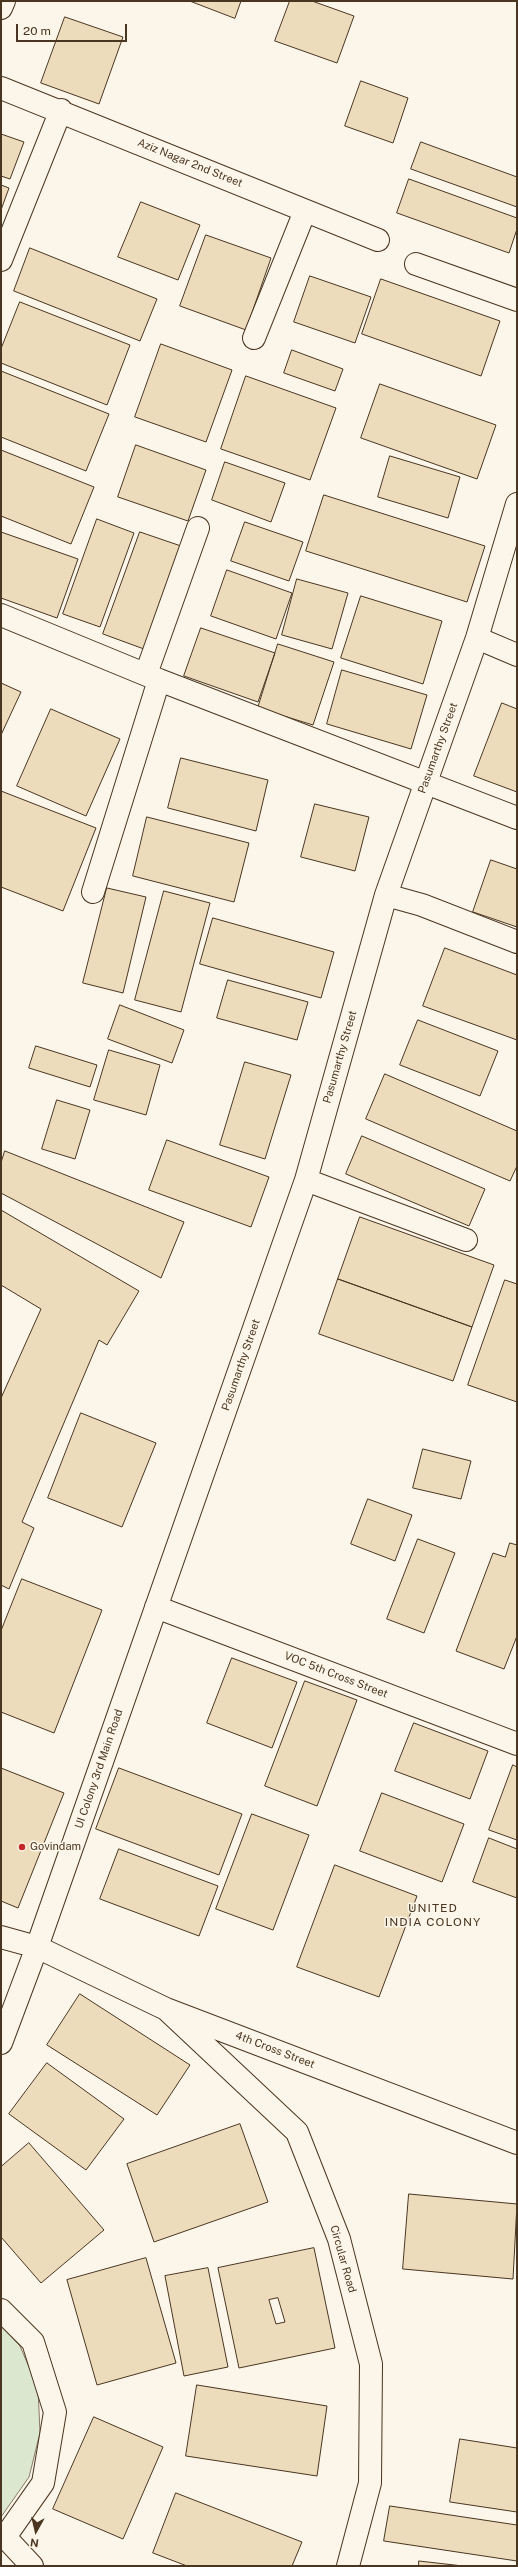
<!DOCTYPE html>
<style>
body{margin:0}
#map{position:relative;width:518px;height:2567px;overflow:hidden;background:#fbf6e9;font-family:"Public Sans",sans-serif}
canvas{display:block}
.frame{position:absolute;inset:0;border:2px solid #4a3520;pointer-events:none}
.north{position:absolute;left:16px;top:2511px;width:40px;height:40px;-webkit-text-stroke:3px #fbf6e9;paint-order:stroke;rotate:188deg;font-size:11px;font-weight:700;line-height:16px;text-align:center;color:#4a3520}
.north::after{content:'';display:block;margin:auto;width:14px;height:18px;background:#4a3520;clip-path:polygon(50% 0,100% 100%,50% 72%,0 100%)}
.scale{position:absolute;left:16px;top:24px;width:111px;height:18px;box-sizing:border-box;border:2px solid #4a3520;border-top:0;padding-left:5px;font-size:12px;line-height:14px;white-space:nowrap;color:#4a3520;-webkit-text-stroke:3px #fbf6e9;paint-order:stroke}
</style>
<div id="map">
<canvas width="518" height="2567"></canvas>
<div class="frame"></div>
<div class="north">N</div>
<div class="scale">20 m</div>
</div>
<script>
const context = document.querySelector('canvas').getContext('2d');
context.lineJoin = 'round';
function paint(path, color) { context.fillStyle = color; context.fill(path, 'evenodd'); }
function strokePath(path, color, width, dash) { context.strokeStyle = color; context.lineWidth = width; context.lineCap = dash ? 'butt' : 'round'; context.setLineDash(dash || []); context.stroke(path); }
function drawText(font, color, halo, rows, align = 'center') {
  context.font = font + ' "Public Sans",sans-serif'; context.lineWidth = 3; context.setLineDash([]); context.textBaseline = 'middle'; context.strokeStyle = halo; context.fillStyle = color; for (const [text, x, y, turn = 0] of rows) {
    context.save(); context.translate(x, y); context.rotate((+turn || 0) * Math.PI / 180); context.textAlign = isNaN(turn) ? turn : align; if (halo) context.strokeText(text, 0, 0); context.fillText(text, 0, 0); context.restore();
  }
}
const green = new Path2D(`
 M1,2325L20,2346L38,2388L40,2433L29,2477L1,2517Z`);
paint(green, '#dce7d0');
strokePath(green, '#887966', 1);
const building = new Path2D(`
 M190,1H241L235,18Z
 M290,1H312L354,16L337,63L275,41Z
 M65,17L123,37L99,104L41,83Z
 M361,81L408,98L393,143L345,126Z
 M1,134L24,142L10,179L1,176Z
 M421,142L517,177V207L411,169Z
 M409,179L517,218V229L509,253L397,213Z
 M1,185L9,188L1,210Z
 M141,202L200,225L178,280L118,257Z
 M206,235L271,258L246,330L180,306Z
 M30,248L157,299L140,341L14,291Z
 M310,276L371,297L355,343L294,322Z
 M381,279L500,321L481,376L362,334Z
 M20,302L130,345L107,405L1,363V349Z
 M161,344L232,370L206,442L135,417Z
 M292,350L343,369L335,391L284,373Z
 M1,371L109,414L86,471L1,437Z
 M246,376L336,408L310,480L221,449Z
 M380,384L496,425L477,479L361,438Z
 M136,445L206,470L188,521L118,497Z
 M1,450L94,487L71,544L1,516Z
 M390,456L460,477L448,518L378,497Z
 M225,462L285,483L271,522L212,500Z
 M324,495L485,546L467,602L306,551Z
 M97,519L134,533L100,627L63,614Z
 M245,522L303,542L289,581L231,561Z
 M1,532L78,559L57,618L1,598Z
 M140,532L181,546L144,649L103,634Z
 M227,570L292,593L276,639L211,616Z
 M297,579L348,593L332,649L282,635Z
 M361,596L442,621L423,684L341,658Z
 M201,628L275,653L258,702L184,676Z
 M278,644L334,662L313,725L258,708Z
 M342,670L427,695L411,749L327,724Z
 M1,683L21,692L1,735Z
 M502,703L517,709V792L474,776Z
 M51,709L120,739L86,816L17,786Z
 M181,758L268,780L256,831L168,808Z
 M1,791L96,828L63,911L1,887Z
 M315,804L369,817L355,871L301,857Z
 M147,817L249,843L234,902L133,876Z
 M491,860L517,869V927L473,912Z
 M107,888L146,897L123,993L83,983Z
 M164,891L210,903L181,1012L135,1000Z
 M213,918L334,952L321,998L200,964Z
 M445,948L517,975V1040L423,1006Z
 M228,980L308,1002L297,1040L217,1018Z
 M120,1005L184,1030L172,1063L108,1039Z
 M418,1020L498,1051L480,1096L400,1065Z
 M36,1046L97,1065L90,1087L29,1068Z
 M109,1050L160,1065L146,1115L94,1100Z
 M245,1062L291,1075L265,1159L220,1145Z
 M385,1074L517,1131V1166L510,1181L366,1119Z
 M57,1100L90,1110L75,1159L42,1149Z
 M362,1136L485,1189L469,1226L346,1174Z
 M167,1140L269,1177L251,1227L149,1190Z
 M5,1151L184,1222L161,1278L1,1193V1163Z
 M1,1210L139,1291L107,1345L99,1340L22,1522L34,1528L9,1589L1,1585V1398L41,1309L1,1285Z
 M360,1217L494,1265L472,1327L338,1279Z
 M338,1279L472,1327L453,1381L319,1334Z
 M505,1280L517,1284V1402L468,1385Z
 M81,1413L156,1443L122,1527L48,1498Z
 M423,1449L471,1461L461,1499L413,1488Z
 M368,1499L412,1515L395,1561L351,1544Z
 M418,1539L455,1553L424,1633L387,1619Z
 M510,1543L517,1545V1636L504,1669L456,1651L493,1553L505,1557Z
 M22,1579L102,1610L54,1733L1,1712V1631Z
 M232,1658L297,1682L272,1748L207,1723Z
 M305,1681L357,1700L317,1806L265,1786Z
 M414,1723L488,1751L470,1799L395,1771Z
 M513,1765L517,1767V1840L489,1830Z
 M1,1768L64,1793L18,1908L1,1901Z
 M119,1768L242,1814L219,1875L96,1829Z
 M382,1793L464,1824L442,1882L360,1851Z
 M252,1814L309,1835L273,1930L216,1909Z
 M489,1838L517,1849V1898L473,1882Z
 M119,1849L218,1886L199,1936L100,1899Z
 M335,1865L417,1896L379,1997L297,1967Z
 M80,1994L190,2065L157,2115L47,2045Z
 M47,2063L124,2119L86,2170L9,2114Z
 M240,2124L268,2202L154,2242L127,2164Z
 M29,2143L104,2230L41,2283L1,2237V2167Z
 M409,2194L517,2204L513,2279L403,2269Z
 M314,2248L335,2348L239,2368L218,2268ZM278,2298L285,2322L276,2324L269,2300Z
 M146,2258L176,2363L97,2385L67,2280Z
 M208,2268L228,2367L184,2376L165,2276Z
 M197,2385L327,2406L317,2476L186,2456Z
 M94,2417L163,2447L123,2539L53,2509Z
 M460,2439L517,2448V2512L450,2502Z
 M176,2493L302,2542L292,2566H187L153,2553Z
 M390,2506L517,2525V2561L384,2541Z
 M419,2561L463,2566H419Z`);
paint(building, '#ecdcbc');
strokePath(building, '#4a3520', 1);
const minor = new Path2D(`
 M1,8L4,1
 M1,88L378,240
 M1,260L61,110
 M416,264L517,300
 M254,338L305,211
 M1,615L159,680L517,818
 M477,638L517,655
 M146,674L198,528
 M93,892L159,680
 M386,895L422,905L517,942
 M306,1180L466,1240
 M156,1607L517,1744
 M1,1937L37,1947L166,2009L517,2143
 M166,2009L297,2132L339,2239L371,2364L370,2483L348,2566
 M1,2043L37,1947L306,1180L386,895L477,638L517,504
 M1,2310L33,2342L55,2412L43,2483L5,2537L1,2539
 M5,2537L32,2566`);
strokePath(minor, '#4a3520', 24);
strokePath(minor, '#fbf6e9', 22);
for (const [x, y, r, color] of [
 [22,1847,4,"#c62828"]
]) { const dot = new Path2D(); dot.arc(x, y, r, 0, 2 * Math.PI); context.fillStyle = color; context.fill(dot); strokePath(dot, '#fbf6e9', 1.5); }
drawText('11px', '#4a3520', '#fbf6e9', [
 ["Aziz Nagar 2nd Street",190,163,22],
 ["Pasumarthy Street",438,748,-70],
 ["Pasumarthy Street",340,1057,-74],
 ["Pasumarthy Street",241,1365,-71],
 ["VOC 5th Cross Street",336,1675,21],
 ["UI Colony 3rd Main Road",99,1769,-71],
 ["4th Cross Street",275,2050,21],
 ["Circular Road",343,2259,74]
]);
drawText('11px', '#4a3520', '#fbf6e9', [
 ["Govindam",30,1847]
], 'left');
context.letterSpacing = '1px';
drawText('12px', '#4a3520', '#fbf6e9', [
 ["UNITED",433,1908],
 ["INDIA COLONY",433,1922]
]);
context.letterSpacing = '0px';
</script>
